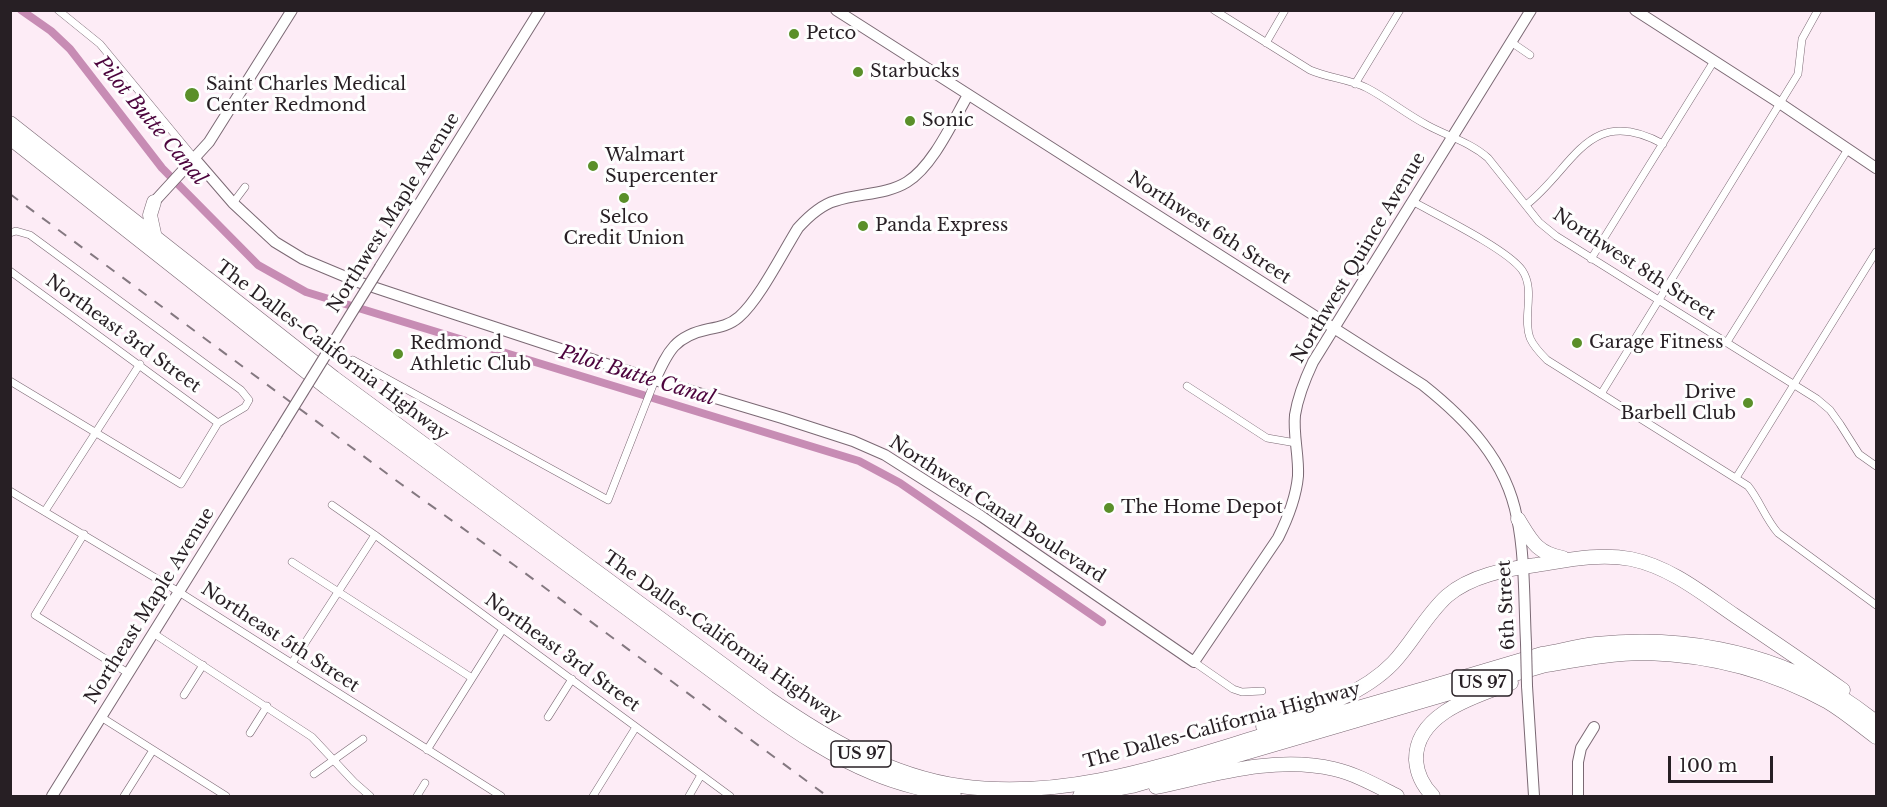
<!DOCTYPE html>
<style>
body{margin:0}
#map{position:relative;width:1887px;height:807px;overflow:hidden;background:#fdecf6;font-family:"Libre Baskerville",serif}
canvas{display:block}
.frame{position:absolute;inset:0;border:12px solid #271f24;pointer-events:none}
.scale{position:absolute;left:1668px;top:756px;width:105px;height:27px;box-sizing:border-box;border:3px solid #271f24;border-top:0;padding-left:8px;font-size:18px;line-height:21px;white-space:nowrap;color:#271f24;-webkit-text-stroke:4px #fefefe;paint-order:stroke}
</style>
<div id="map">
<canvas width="1887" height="807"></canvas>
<div class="frame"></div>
<div class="scale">100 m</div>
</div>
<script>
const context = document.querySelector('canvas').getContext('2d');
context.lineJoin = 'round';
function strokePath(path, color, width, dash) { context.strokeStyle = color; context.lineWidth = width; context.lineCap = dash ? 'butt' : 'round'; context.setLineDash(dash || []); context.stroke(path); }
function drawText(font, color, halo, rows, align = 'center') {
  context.font = font + ' "Libre Baskerville",serif'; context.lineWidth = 6; context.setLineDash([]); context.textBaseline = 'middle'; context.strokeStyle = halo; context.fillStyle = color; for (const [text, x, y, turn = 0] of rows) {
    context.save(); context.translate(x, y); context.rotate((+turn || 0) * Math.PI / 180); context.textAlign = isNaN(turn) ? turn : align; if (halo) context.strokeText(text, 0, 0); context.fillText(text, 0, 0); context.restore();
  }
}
strokePath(new Path2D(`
 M21,10L51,31L70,49L162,168L258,265L306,292L859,461L900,483L1102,622`), '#c78cb4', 8);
const street = new Path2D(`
 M58,10L100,44L195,159
 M1214,10L1310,70C1328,78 1349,79 1367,88C1388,99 1406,114 1427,125C1447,136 1470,142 1488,158L1539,222L1556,236L1817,399L1830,410L1840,424L1859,454L1876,466
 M1511,42L1530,55
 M1266,43L1285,10
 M1355,84L1400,10
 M1412,201C1437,215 1507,249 1522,270C1536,290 1522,317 1530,338C1534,347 1541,354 1547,360L1748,486C1760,501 1765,518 1778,533L1876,605
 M233,203L245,187
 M1526,205C1574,168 1588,103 1663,144
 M10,233L16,231L30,235L241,390L249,400L245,407L218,423L181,484L10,381
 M1591,259L1714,61
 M10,271L218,423
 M1727,342L1848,149
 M353,360L608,500L655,380
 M1187,386L1267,438L1296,443
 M1601,394L1798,74L1802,39L1818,10
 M1736,478L1876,252
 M10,491L179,592L501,796
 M332,505L375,535L730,796
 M45,511L140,364
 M84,534L35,615L128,673
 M292,562L472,678
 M153,633L312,737L354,782L370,796
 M1194,662L1233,689L1242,692L1262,691
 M292,663L375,535
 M184,695L203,665
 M101,717L226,796
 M548,717L572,679
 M250,733L267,706
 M427,750L503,629
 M314,774L363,739
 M124,796L153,750
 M417,796L425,783
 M593,796L636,727
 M689,796L701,775`);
const secondary = new Path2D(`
 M1635,10L1781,104L1876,168
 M195,159L233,203L275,242L303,259L358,282L418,302L655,380L782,418L853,441L885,455L981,516L1194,662L1278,538C1288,518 1296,498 1298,476C1299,455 1293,435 1295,415C1298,396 1305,379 1313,362L1531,10
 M154,202L209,142L292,10
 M380,267L540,10
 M655,380C668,351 675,336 709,329C720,327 730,325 739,317C759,300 783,252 798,228C808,217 821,205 835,201C859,193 886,195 907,182C933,166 953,121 968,95
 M52,796L277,434
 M1578,796V762L1581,748L1594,727`);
const primary = new Path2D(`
 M836,10L1423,385C1467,420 1506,460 1517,518C1525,555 1524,604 1526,643
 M1527,686L1534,796`);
const highway = new Path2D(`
 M10,123L334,378L768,698C826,738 889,776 960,786C1068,801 1170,763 1271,733C1361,707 1452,681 1542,654C1560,651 1578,646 1596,644C1678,635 1764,650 1835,693C1849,702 1863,712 1876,722
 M10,138L327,388L761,707C796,732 833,757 873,773C899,784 926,790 954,796
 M154,202L150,215L155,238
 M1518,519C1531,540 1536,553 1563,558
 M1263,726C1308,711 1359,698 1393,663C1412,643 1426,615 1447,596C1470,576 1506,569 1536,565C1568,560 1599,553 1631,559C1670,567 1702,593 1734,615C1771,640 1807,664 1843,690
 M1156,787C1213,775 1275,755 1334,769C1356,774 1377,786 1397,796
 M1080,796L1132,786L1542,666C1577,660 1612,653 1647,653C1711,655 1772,671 1828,702C1845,712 1861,726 1876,737
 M1433,796C1423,786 1417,775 1416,760C1415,713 1476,696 1511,683`);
strokePath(street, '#7b6974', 8);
strokePath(secondary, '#7b6974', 12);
strokePath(primary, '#7b6974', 12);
strokePath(highway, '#7b6974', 15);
strokePath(street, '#fff', 7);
strokePath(secondary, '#fff', 10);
strokePath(primary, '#fff', 10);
strokePath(highway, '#fff', 14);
strokePath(new Path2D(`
 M10,194L401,484L514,565L827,796`), '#847880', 2, [10, 10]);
const secondaryBridge = new Path2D(`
 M277,434L380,267`);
const primaryBridge = new Path2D(`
 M1526,643L1527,686`);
strokePath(secondaryBridge, '#7b6974', 12, []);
strokePath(primaryBridge, '#7b6974', 12, []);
strokePath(secondaryBridge, '#fff', 10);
strokePath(primaryBridge, '#fff', 10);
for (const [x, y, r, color] of [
 [794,34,6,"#5a8f29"],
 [858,72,6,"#5a8f29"],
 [192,95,8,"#5a8f29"],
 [910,121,6,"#5a8f29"],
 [593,166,6,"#5a8f29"],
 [624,198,6,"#5a8f29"],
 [863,226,6,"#5a8f29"],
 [1577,343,6,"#5a8f29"],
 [398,354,6,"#5a8f29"],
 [1748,403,6,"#5a8f29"],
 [1109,508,6,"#5a8f29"]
]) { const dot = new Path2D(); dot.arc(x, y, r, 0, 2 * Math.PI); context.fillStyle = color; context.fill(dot); strokePath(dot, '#fefefe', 2); }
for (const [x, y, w] of [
 [1482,683,60],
 [861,754,60]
]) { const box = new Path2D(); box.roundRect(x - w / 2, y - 13, w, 26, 4.5); context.fillStyle = '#fefefe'; context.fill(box); strokePath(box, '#271f24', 1.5); }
drawText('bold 16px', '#271f24', null, [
 ["US 97",1482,683],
 ["US 97",861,754]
]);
drawText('18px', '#271f24', '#fefefe', [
 ["Petco",806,34],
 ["Starbucks",870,72],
 ["Saint Charles Medical",206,85],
 ["Center Redmond",206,106],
 ["Sonic",922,121],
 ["Walmart",605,156],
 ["Supercenter",605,177],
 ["Selco",624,218,"center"],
 ["Credit Union",624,239,"center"],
 ["Panda Express",875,226],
 ["Garage Fitness",1589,343],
 ["Redmond",410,344],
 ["Athletic Club",410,365],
 ["Drive",1736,393,"right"],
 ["Barbell Club",1736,414,"right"],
 ["The Home Depot",1121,508]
], 'left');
drawText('18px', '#271f24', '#fefefe', [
 ["Northwest Maple Avenue",394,213,-58],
 ["Northwest 6th Street",1209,228,33],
 ["Northwest Quince Avenue",1359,258,-59],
 ["Northwest 8th Street",1634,265,33],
 ["Northeast 3rd Street",123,334,36],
 ["The Dalles-California Highway",332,351,37],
 ["Northwest Canal Boulevard",997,510,33],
 ["6th Street",1507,605,-93],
 ["Northeast Maple Avenue",150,606,-58],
 ["Northeast 5th Street",280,638,33],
 ["The Dalles-California Highway",722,638,35],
 ["Northeast 3rd Street",562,653,36],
 ["The Dalles-California Highway",1222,726,-15]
]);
drawText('italic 20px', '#4c043d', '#fefefe', [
 ["Pilot Butte Canal",150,121,50],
 ["Pilot Butte Canal",637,376,17]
]);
</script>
